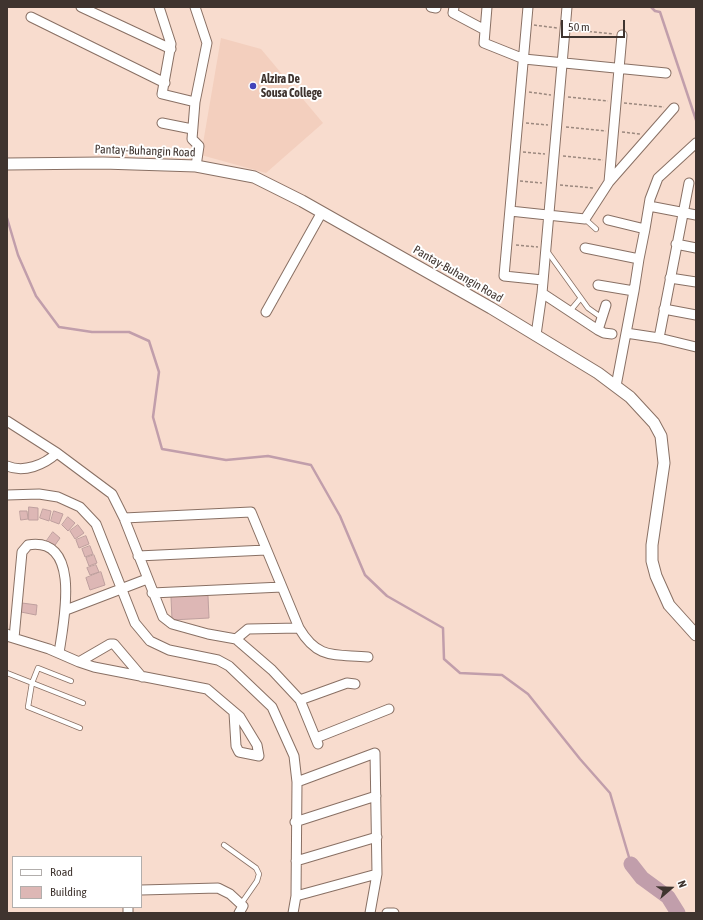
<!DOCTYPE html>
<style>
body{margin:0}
#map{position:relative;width:703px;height:920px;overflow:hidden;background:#f8dcce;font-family:"Asap Condensed",sans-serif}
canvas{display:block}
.frame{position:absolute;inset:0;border:8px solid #3f342f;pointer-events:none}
.legend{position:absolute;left:12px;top:856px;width:130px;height:52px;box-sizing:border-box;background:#fff;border:1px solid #b2aeac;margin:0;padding:5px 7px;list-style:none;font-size:12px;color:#3f342f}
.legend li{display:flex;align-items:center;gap:8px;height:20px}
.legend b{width:20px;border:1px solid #b2aeac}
.north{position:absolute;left:651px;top:868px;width:40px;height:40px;-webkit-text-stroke:3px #fff;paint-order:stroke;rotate:70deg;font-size:11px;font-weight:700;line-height:16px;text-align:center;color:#3f342f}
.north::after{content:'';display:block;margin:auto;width:14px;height:18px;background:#3f342f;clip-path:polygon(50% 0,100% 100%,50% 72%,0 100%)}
.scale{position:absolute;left:561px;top:20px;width:64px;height:18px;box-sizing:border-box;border:2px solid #3f342f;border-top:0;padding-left:5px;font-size:12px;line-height:14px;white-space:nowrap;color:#3f342f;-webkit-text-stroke:3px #fff;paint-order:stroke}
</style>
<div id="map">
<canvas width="703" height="920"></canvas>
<div class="frame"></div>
<ul class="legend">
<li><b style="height:5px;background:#fff"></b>Road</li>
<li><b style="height:11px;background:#ddb7b5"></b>Building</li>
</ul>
<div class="north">N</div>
<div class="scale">50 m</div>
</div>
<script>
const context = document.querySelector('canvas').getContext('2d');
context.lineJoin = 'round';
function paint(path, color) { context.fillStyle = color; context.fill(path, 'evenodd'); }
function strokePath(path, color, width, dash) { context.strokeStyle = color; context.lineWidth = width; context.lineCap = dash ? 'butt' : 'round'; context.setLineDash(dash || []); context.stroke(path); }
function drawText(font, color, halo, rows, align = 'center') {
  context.font = font + ' "Asap Condensed",sans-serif'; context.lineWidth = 4; context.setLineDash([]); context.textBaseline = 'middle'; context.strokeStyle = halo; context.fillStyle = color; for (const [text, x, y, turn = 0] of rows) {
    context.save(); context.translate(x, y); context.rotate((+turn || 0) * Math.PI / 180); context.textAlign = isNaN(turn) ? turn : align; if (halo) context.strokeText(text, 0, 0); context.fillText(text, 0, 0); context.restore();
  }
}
paint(new Path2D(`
 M221,38L261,49L323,123L266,173L201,155Z`), '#f3cfbe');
strokePath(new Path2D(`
 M651,7L655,11L660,12L696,120
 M7,218L18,255L36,296L59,327L92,332H129L149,341L159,372L153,417L162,449L226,460L268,456L311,465L340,516L365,575L387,596L443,628L444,659L460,673L502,675L528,694L580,759L610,793L631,864`), '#c19eab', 2.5);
strokePath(new Path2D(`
 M631,864L642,878L668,897L678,913`), '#c19eab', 15);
const building = new Path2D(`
 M29,507L38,508V520H29Z
 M43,509L51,511L49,521L40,518Z
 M20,511H27L28,519L21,520Z
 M54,511L63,514L59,524L51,521Z
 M68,517L75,523L68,531L62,525Z
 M78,525L84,533L75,539L70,531Z
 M53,532L60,538L53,548L46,542Z
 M86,536L89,544L79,548L76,540Z
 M90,546L93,554L85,557L82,549Z
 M94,555L97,563L89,566L86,558Z
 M96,565L99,572L90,575L87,568Z
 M101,572L105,585L90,590L86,578Z
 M208,596L209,618L172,620L171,597Z
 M22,603L37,605L36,615L21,612Z`);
paint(building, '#ddb7b5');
strokePath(building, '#be9f9e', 1);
const service = new Path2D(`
 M585,219L596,229
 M547,251L588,308L602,318
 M570,311L580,299
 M7,673L83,703
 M71,681L38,668L32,683L28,707L80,728
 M224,845L256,868L259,874L257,881L241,904`);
const minor = new Path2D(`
 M81,7L171,49
 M159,7L171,44L162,94L195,102
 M195,7L207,43L195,102L192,139L199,146L196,166
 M431,7L436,8
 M454,7L453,13L485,30
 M487,7L484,43L524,59L666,73
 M528,7L504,276L543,280
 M31,17L165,83
 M162,123L192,129
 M609,182L622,35
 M689,183L659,338L696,347
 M649,206L696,215
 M510,211L585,219L609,182L674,108
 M608,220L645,229L650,199L658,178L696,143
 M676,244L696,248
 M585,248L639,259L634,291L598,285
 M639,259L645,229
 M670,278L696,282
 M542,293L598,330L604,333L612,334
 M664,309L696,315
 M266,312L322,212
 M598,330L606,305
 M626,333L659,338
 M536,335L542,293L567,7
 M616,386L634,291
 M7,421L57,453L112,494L124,518L163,617L172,624L208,634L236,639L272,670L300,700L318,744
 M7,466C24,473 44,465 57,453
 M7,495L39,494L58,497L80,507L96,524L135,623L150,641L169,650L218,660L229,666L272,707L294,756L297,782L296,896L293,913
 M124,518L251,512L299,628C318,660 334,654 368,657
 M138,556L266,550
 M152,593L282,587
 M66,610L147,579
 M7,634L10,637L49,649L79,662L94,667L207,689L240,717L257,745L259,756L239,752L236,746L234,713
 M14,638L22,552L28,545C83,536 63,625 59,653
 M236,639L248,629L299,628
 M79,662L110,644H114L142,677
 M300,700L347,683L355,684
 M316,738L389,709
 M297,782L375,753L377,874L370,913
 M295,822L376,796
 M296,861L377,837
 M141,890L218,888L230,894L243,906L239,913
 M296,896L377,874
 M128,913V907
 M387,913H394`);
const tertiary = new Path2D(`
 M7,164L103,163L196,166L254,177L302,201L491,308L598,373L630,397L654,423L661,436L664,463L652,545V561L656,576L669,605L696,635`);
strokePath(service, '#897064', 6);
strokePath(minor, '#897064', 11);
strokePath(tertiary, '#897064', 13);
strokePath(new Path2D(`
 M534,25L557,28
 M574,30L614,34
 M529,92L551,95
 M568,97L608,101
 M624,103L664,107
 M526,123L548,125
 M566,127L606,131
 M622,132L640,134
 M523,152L545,154
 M563,156L603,160
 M520,181L542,183
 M560,185L594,188
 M516,245L538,247`), '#9b887e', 1.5, [3, 2]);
strokePath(service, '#fff', 4.5);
strokePath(minor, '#fff', 9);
strokePath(tertiary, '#fff', 11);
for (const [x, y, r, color] of [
 [253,86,4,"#4344ba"]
]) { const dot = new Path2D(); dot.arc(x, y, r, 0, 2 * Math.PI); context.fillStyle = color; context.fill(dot); strokePath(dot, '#fff', 1.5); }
drawText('bold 12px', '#3f342f', '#fff', [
 ["Alzira De",261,79],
 ["Sousa College",261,93]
], 'left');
drawText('12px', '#3f342f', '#fff', [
 ["Pantay-Buhangin Road",145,151,2],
 ["Pantay-Buhangin Road",458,274,30]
]);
</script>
